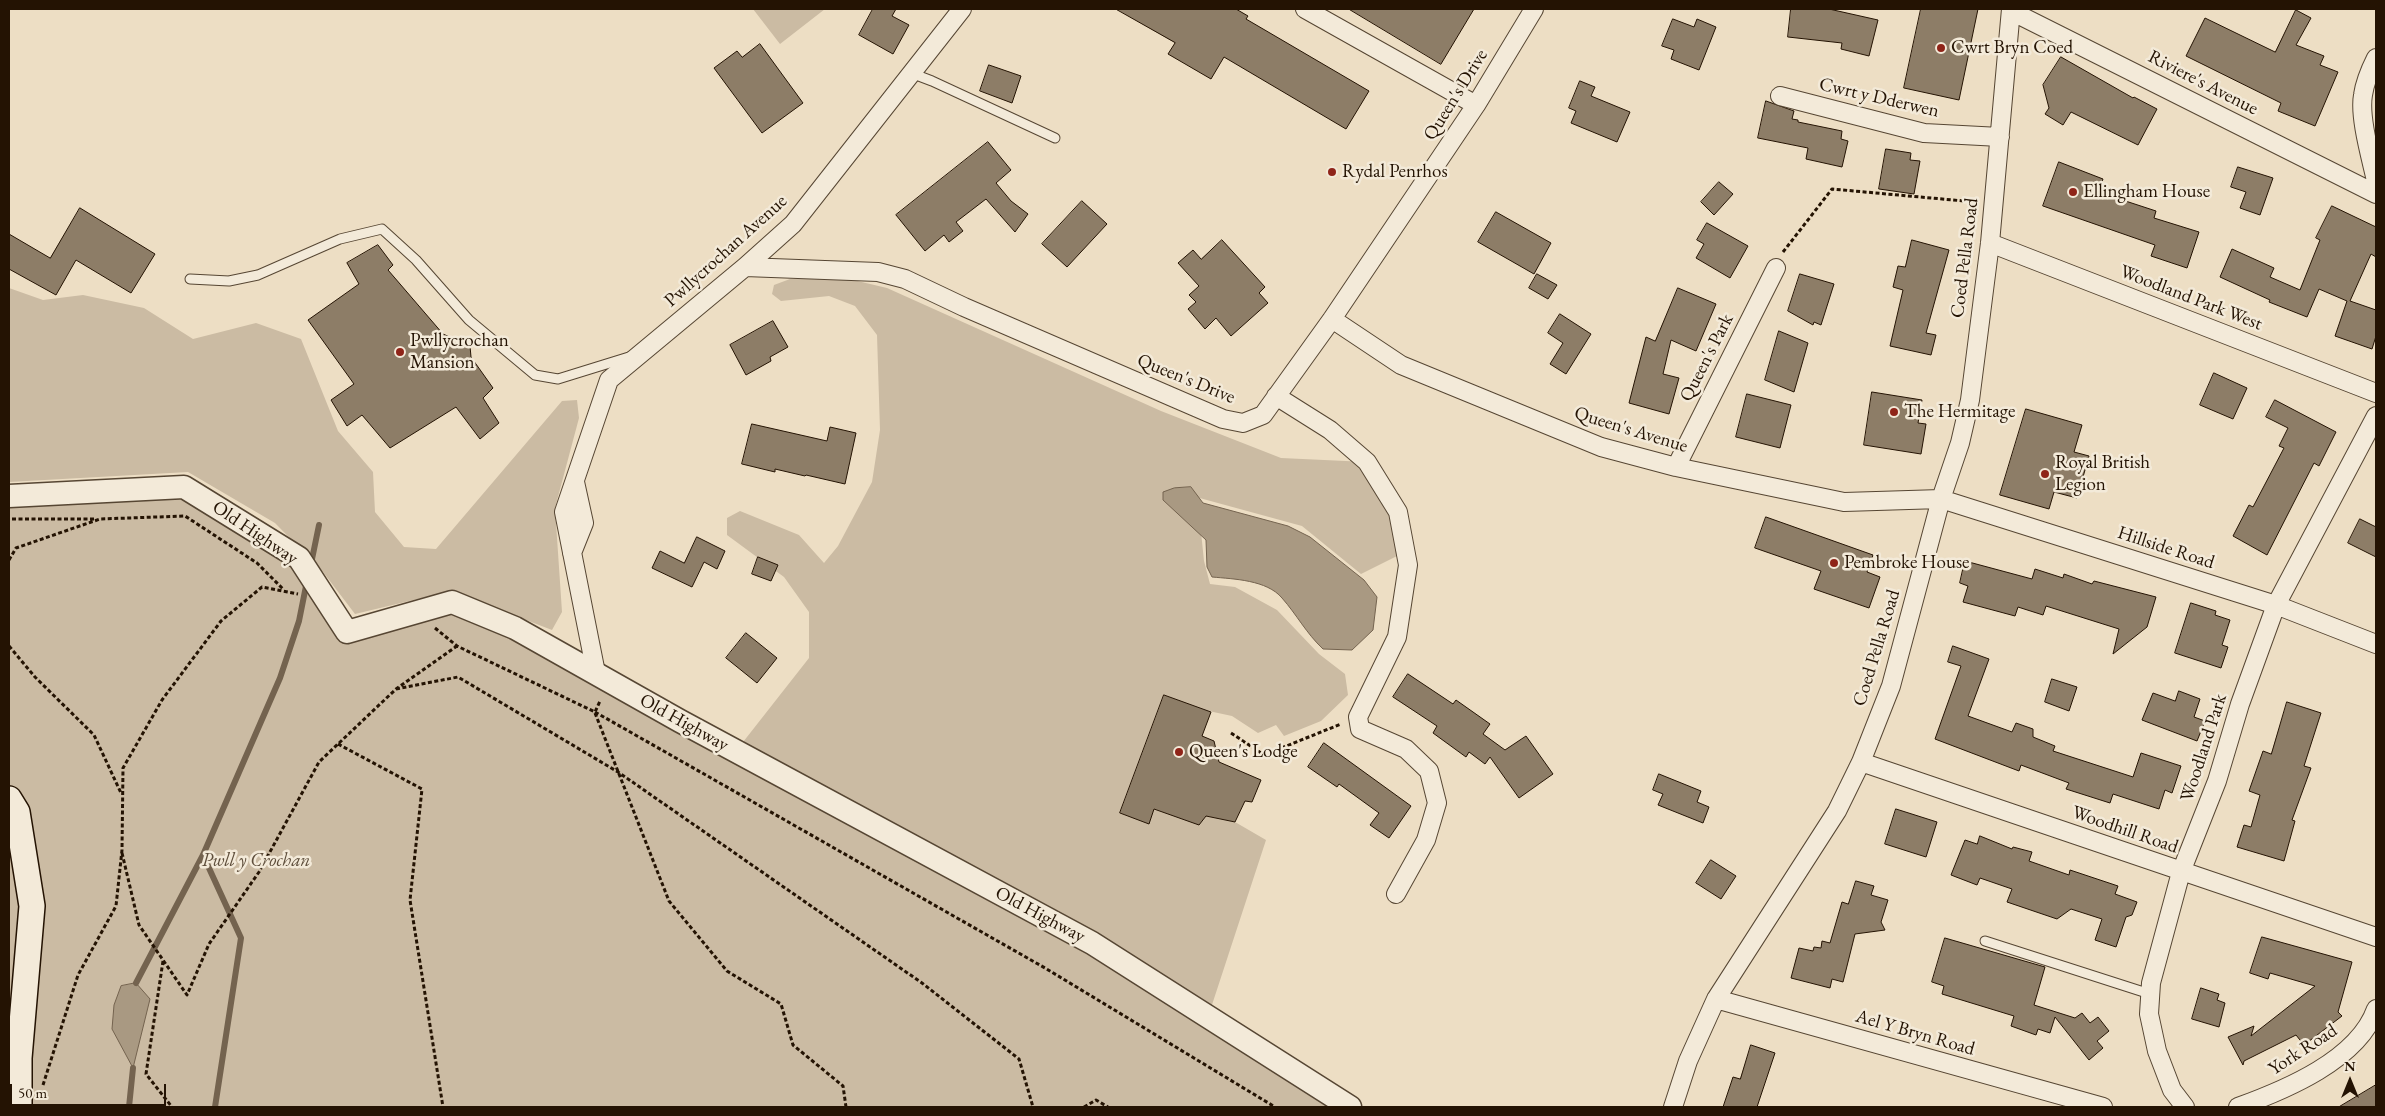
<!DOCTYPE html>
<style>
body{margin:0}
#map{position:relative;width:2385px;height:1116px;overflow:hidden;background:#eddec4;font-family:"EB Garamond",serif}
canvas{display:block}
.frame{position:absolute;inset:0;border:10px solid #241303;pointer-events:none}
.north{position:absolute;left:2325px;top:1056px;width:50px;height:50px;-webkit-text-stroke:4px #f3ead9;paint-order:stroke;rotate:0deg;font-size:14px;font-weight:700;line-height:20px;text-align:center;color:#241303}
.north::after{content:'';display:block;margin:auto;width:18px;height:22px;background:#241303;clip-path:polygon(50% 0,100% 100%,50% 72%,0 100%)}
.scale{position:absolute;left:10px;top:1084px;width:156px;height:22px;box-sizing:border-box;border:2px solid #241303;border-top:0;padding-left:6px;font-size:15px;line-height:18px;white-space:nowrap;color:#241303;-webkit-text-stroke:4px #f3ead9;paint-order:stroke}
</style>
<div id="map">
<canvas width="2385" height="1116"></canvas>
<div class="frame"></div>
<div class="north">N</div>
<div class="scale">50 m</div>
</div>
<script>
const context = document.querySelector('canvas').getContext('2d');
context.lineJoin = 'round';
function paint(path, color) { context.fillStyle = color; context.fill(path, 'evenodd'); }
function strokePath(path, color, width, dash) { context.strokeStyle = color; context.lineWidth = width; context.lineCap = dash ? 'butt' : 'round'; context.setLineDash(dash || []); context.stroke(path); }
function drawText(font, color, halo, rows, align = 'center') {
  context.font = font + ' "EB Garamond",serif'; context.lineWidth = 5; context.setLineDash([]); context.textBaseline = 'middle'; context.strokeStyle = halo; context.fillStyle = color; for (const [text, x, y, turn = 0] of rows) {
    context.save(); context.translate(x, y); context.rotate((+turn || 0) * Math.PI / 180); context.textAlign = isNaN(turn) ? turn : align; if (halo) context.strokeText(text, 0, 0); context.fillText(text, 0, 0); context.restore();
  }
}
paint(new Path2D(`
 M753,9H825L780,44Z
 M790,279H849L887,288L1161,411L1281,458L1367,462L1399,518L1405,552L1361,574L1302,526L1174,491L1201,532L1204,561L1210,584L1235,587L1277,610L1319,654L1345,674L1348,695L1321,721L1284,736L1276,725L1258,733L1232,716L1204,710L1164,695L1120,813L1148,823L1154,809L1199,824L1206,816L1235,822L1266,840L1208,1017L1350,1107H9V496L184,487L299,558L347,632L452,602L736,751L809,658V612L784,577L727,535V518L740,511L799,535L824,563L838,546L872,482L880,430L877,335L855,306L829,296L781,301L772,294L774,285Z
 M9,288L43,300L83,295L144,308L193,339L256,323L301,339L338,431L373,472L375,512L404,547L436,549L562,401L577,400L579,418L555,508L562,612L552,630L451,591L355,614L323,572L275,523L188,472L9,482Z`), '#cbbba3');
const water = new Path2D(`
 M1191,487L1203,503L1288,526L1310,537L1364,580L1377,597L1373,630L1352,650L1323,649C1306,633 1297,615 1282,598C1267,580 1234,579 1212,577L1207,567L1206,540L1163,500V492L1174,488Z
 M136,983L150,999L133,1068L112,1029L114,1005L121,986Z`);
paint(water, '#a99982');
strokePath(water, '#74634f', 1);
strokePath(new Path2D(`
 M311,564L319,525
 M203,855L241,938L215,1107
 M136,983L203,855L280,678L299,621L307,581
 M129,1107L133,1068`), '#74634f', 6);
const building = new Path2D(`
 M873,9H896L892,16L909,25L893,54L859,35Z
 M1116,9H1236L1248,16L1246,19L1369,91L1346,129L1224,57L1211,79L1168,54L1175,43Z
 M1349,9H1474L1441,64Z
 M1791,9H1829L1878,20L1869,56L1841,49L1842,43L1788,37Z
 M1921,9H1978L1959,100L1904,88Z
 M2296,10L2311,18L2296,45L2324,56L2320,65L2338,72L2315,126L2278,111L2281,103L2186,56L2205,18L2275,52Z
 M1673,19L1694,27L1697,19L1716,27L1699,70L1671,59L1674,50L1662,46Z
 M760,44L803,103L762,133L714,68L737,51L742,57Z
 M2061,57L2133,98L2134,97L2157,109L2138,145L2071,112L2063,125L2045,114L2049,108L2043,85Z
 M989,65L1021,76L1012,103L980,91Z
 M1580,81L1595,87L1591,96L1630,112L1617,142L1571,123L1576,111L1569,108Z
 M1766,101L1794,111L1792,119L1798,120V122L1842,131L1841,139L1848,141L1842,167L1806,159L1808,148L1758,138Z
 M988,142L1011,170L996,183L1011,201L1028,214L1015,232L986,199L956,222L963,231L949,242L944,235L925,251L896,215Z
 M1886,149L1911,153L1910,160L1920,161L1914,194L1879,189Z
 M2059,162L2103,179L2098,192L2156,211L2154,218L2199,232L2187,268L2151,256L2155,245L2043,206Z
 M2238,167L2273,178L2260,215L2240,208L2246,192L2231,187Z
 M1719,182L1733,194L1714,215L1701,202Z
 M1082,201L1107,224L1067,267L1042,244Z
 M2332,206L2376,227V257L2371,254L2350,301L2376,310V336L2372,349L2335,336L2347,301L2319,289L2307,317L2269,302L2270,300L2220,277L2232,249L2274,268L2270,277L2300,290L2320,240L2316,238Z
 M80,208L155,254L131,293L76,260L56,295L9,269V234L50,258Z
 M1496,212L1551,243L1534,274L1478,242Z
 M1707,223L1748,246L1730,278L1696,258L1704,244L1697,240Z
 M1222,240L1265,287L1259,293L1268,303L1231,336L1216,318L1205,329L1188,309L1196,302L1189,295L1199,286L1178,263L1193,250L1201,259Z
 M1912,240L1949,250L1926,333L1936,335L1931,355L1890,346L1903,290L1893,287L1898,266L1905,267Z
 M378,245L393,265L388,270L443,334L470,346L471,357L493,388L483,398L499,423L480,439L456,407L390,448L362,415L347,426L331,400L354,384L308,320L359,284L347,263Z
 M1537,274L1557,285L1548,299L1529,288Z
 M1800,274L1834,284L1821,325L1814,322L1813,325L1788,311Z
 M1678,288L1716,304L1696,351L1671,340L1663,374L1679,378L1669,414L1629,403L1646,337L1655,341Z
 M1560,314L1591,334L1566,374L1550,364L1563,343L1548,333Z
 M773,321L788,347L770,357L771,361L746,375L730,345Z
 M1779,331L1808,343L1794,392L1765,380Z
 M2214,373L2247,388L2233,419L2200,405Z
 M1872,392L1922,400L1918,423L1926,424L1921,454L1864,445Z
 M1747,394L1791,405L1780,448L1736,437Z
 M2275,400L2336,432L2319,466L2314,463L2267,555L2233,536L2249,505L2253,507L2284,448L2279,446L2288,428L2266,417Z
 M2026,409L2082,425L2074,452L2089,456L2077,498L2054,492L2049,509L2000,495Z
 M752,424L827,441L830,427L856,433L845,484L806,475L805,476L775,469V472L742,464Z
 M1766,517L1873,555L1867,572L1880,577L1869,608L1814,589L1821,571L1755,548Z
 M2360,519L2376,527V557L2348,543Z
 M697,537L725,551L717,569L704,562L692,587L652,568L660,551L684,563Z
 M758,557L778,565L771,581L752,574Z
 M1965,561L2032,579L2035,569L2063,578L2064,574L2092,584L2094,581L2156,597L2147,627L2113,654L2119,629L2046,606L2043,615L2018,607L2015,616L1963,602L1968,586L1960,583Z
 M2191,603L2216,611L2215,615L2230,620L2222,645L2228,647L2221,668L2175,653Z
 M746,633L777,658L757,683L726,658Z
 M1953,646L1989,659L1968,716L2012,732L2016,723L2033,729V737L2055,746L2053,751L2133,777L2141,753L2181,766L2172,793L2165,790L2159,809L2113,794L2110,803L2066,789L2069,783L2021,765L2019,771L1935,739L1961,666L1948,662Z
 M1408,674L1453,704L1456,700L1490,724L1483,734L1505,750L1526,736L1553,774L1519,798L1490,757L1485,764L1469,752L1466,757L1433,733L1437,726L1393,697Z
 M2052,679L2077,687L2069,711L2045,702Z
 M2179,691L2200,699L2194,717L2205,721L2197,741L2142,720L2153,693L2175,701Z
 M1164,695L1211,712L1202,736L1214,741L1219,762L1261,780L1252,802L1245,801L1235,822L1206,816L1199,825L1154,809L1149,824L1120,813Z
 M2287,702L2321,713L2304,766L2311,768L2292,820L2295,821L2284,861L2237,847L2244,825L2251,827L2260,795L2249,791L2263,751L2271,754Z
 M1324,743L1411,806L1389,838L1370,825L1379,813L1339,784L1337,787L1308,767Z
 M1659,774L1701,791L1697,802L1709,807L1703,823L1658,805L1663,794L1653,790Z
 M1896,809L1937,822L1926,857L1885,844Z
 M1980,836L2012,849L2013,847L2032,852L2029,861L2069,875L2070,870L2118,886L2115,894L2137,902L2132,915L2126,917L2116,947L2095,940L2102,919L2071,909L2057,919L2007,902L2012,889L1980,878L1977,885L1951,875L1965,840L1977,844Z
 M1711,860L1736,876L1721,899L1696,883Z
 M1856,881L1874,886L1871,895L1888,900L1881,922L1885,930L1855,934L1843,982L1832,979L1830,988L1791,978L1799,948L1813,951L1814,947L1821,948L1822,941L1830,943L1842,902L1848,904Z
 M2262,937L2352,962L2338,1012L2342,1016L2304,1045L2296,1035L2244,1061L2243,1065L2228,1037L2254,1026L2251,1036L2315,986L2270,973L2268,979L2250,973Z
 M1945,938L2045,967L2034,1005L2075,1018L2082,1013L2090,1023L2098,1017L2109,1031L2097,1041L2103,1048L2089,1060L2055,1017L2050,1033L2038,1029L2036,1035L2011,1026L2014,1016L1942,994L1944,986L1932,982Z
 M2201,988L2219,994L2217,1000L2225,1003L2219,1027L2192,1019Z
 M1751,1045L1775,1053L1757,1107H1723L1733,1077L1740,1079Z
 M2376,1085V1107H2339Z`);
paint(building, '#8d7d67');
strokePath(building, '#241303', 1);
const service = new Path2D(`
 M911,73L932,81L1055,138
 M190,279L229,281L258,275L340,239L382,229L416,260L469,320L535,375L558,379L629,357
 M1985,941L2150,994`);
const minor = new Path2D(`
 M1305,9L1476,105
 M2011,11L2376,194
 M2376,58C2370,70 2365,81 2363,95C2359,117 2371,158 2376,181
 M1780,96L1924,133L2000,137
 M1990,243L2376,393
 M745,267L878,272L905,279L964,307L1223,419L1243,423L1263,415L1332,319L1476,105L1534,9
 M1332,319L1401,365L1601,447L1676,467L1844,502L1941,499L2276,605L2376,644
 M1276,396L1330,430L1367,462L1398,512L1408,565L1397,637L1358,717L1360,729L1406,749L1429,771L1437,803L1426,840L1396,894
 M1676,467L1776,268
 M572,553L584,523L575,482
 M596,673L564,512L609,380L745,267L793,224L962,9
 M1861,762L2376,937
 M1716,999L2103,1107
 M1673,1107L1688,1061L1716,999L1837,811L1861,762L1891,686L1941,499L1960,443L1970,400L1990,243L2011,9
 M2185,1107L2172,1090L2157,1051L2149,1014L2151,983L2181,872L2217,781L2240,704L2276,605L2376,416
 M2238,1107C2285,1090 2358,1060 2376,1009`);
const tertiary = new Path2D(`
 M9,496L184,487L299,558L347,632L452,602L515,628L680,721L1092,943L1350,1107`);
const secondary = new Path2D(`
 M9,799L17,812L32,906L19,1058V1107`);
strokePath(service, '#564633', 11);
strokePath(minor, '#564633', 20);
strokePath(tertiary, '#564633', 25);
strokePath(secondary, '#241303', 28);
strokePath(new Path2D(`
 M1783,252L1832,189L1975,202
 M12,519H96
 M9,560L16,548L100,519L185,516L257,563L284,590
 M435,628L457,646L595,712L600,701
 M9,646L35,677L94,735L121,793
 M396,689L458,677L618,772L922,983L1019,1059L1033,1107
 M595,712L1045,968L1275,1107
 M595,713L669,901L727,971L781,1004L793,1045L843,1086L846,1107
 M1231,733L1264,755L1341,724
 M338,744L422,789L410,900L443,1107
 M122,853L139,925L187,995L209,944L259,872L319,762L396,689L457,646
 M163,961L146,1074L172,1107
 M43,1085L78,975L116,906L122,850L123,768L162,700L221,621L262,587L298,594
 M1084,1107L1096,1100L1108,1107`), '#241303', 3, [4, 2.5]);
strokePath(service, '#f3ead9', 9);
strokePath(minor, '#f3ead9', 18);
strokePath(tertiary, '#f3ead9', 22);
strokePath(secondary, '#f3ead9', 25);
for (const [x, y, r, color] of [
 [1941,48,5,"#8f2418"],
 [1332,172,5,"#8f2418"],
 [2073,192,5,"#8f2418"],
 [400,352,5,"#8f2418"],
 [1894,412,5,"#8f2418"],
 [2045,474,5,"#8f2418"],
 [1834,563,5,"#8f2418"],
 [1179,752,5,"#8f2418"]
]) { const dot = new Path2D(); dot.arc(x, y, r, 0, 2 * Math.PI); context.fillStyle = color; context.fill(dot); strokePath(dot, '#f3ead9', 2); }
drawText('19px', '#241303', '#f3ead9', [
 ["Cwrt Bryn Coed",1951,48],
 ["Rydal Penrhos",1342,172],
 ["Ellingham House",2083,192],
 ["Pwllycrochan",410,341],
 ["Mansion",410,363],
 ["The Hermitage",1904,412],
 ["Royal British",2055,463],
 ["Legion",2055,485],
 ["Pembroke House",1844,563],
 ["Queen's Lodge",1189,752]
], 'left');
drawText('19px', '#241303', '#f3ead9', [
 ["Riviere's Avenue",2203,83,27],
 ["Queen's Drive",1456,95,-58],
 ["Cwrt y Dderwen",1879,98,13],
 ["Pwllycrochan Avenue",726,251,-42],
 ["Coed Pella Road",1965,258,-83],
 ["Woodland Park West",2191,298,21],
 ["Queen's Park",1707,358,-63],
 ["Queen's Drive",1186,379,22],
 ["Queen's Avenue",1631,430,17],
 ["Old Highway",255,533,34],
 ["Hillside Road",2166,548,18],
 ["Coed Pella Road",1877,648,-73],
 ["Old Highway",684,723,29],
 ["Woodland Park",2204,748,-72],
 ["Woodhill Road",2125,830,19],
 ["Old Highway",1040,915,28],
 ["Ael Y Bryn Road",1915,1033,16],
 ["York Road",2303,1050,-33]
]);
drawText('italic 19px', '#5e4e3b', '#f3ead9', [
 ["Pwll y Crochan",256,861]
]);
</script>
